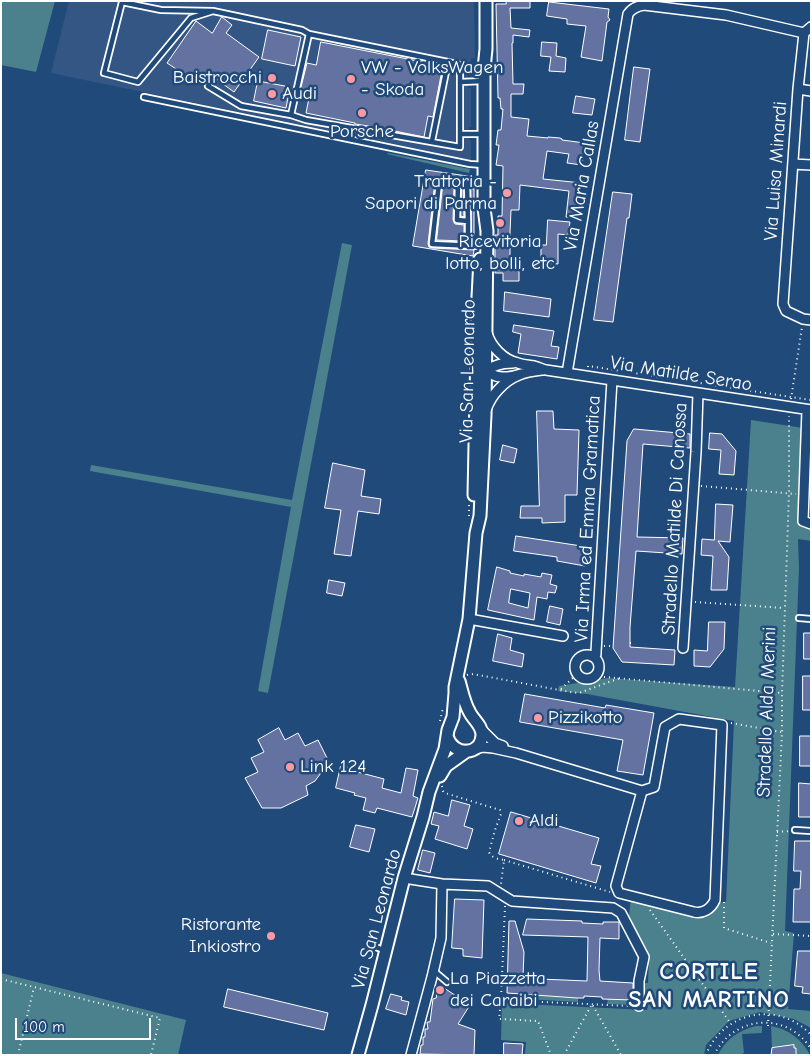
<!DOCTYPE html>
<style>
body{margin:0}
#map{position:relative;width:812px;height:1056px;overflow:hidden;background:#1f4a7a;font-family:"Comic Neue",sans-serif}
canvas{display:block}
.frame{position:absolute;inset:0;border:2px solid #fff;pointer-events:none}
.scale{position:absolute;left:15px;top:1018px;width:136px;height:22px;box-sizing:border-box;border:2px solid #fff;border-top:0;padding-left:6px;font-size:15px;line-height:18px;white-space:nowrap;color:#fff;-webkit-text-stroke:4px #1f4a7a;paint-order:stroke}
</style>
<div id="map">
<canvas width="812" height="1056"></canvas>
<div class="frame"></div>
<div class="scale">100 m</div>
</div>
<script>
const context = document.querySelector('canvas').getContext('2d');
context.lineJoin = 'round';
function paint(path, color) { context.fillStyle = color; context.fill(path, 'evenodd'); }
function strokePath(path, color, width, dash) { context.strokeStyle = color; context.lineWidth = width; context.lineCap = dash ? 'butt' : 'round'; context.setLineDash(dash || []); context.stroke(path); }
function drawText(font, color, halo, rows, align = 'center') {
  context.font = font + ' "Comic Neue",sans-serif'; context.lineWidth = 5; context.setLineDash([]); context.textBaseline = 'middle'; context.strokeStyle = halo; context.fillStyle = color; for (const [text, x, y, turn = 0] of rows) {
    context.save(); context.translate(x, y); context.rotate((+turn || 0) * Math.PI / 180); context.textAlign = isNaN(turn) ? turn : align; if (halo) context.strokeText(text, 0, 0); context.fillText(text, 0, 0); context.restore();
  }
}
paint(new Path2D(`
 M69,1H474L475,58H471V75H468V88H471V127H469V140H471V160L51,73Z`), '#335685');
paint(new Path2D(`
 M1,1H55L36,72L1,65Z
 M388,153L470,169L469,173L387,154Z
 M342,243L352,245L268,693L258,691L291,507L90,471L91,465L292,500Z
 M751,420L803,428L799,524L811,527V541L798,539L799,568L785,931L794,933L788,1009L811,1011V1028L794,1019L760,1012L729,1021L706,1045L704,1055H525L526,1042L501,1040L502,1003L647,1010L648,1006L641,1005L642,983H648L649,958L629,916L631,897L698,917C708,916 713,911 718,903L726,902L734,721L587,694L558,691L559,686L607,678L735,687Z
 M1,973L186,1020L178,1055H1Z
 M635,983L636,1005L607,1004L608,998H612V999L634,1000Z
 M525,994L540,996H558L559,997L578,998V1002L525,999Z
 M756,1026H762V1033L742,1034L744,1053L739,1055H718C726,1039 739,1030 756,1026Z
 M771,1026C788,1029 802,1039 810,1055H795L796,1048H794V1045L772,1048Z`), '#4b808d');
const building = new Path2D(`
 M506,1H530V8H510L511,28L530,30L529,37L513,35V43H512L513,84H524L523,94H511V117L529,119L527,136L548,138V137L560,138L562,139V140L585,143L582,165L567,163L569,154L547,151L543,179L582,183L580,192H577L574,219L566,217L569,191L520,185L519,210H511L510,232V257H511V261H519V281H503V273H495V235H498V216H502L503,166L496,165L499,145H496L498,130H501L503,109H501L500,98H498L496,4H506Z
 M549,2L609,9L608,17L610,20L607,22L602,61L581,57L586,26L567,24V19L547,16Z
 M222,17L232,25L226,33L259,57L234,92L215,78L212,81L206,74L199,84L167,63L196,21L212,33Z
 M268,30L301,37L295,66L262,59Z
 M321,42L423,62L422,63L438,66L437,70H442L433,117L428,116L424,137L375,127L355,124V123L306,113L310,93L300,91L307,63L316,65Z
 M542,42L557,43L556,56L566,58L565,72L549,71L551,57L541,56Z
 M634,67L650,69L640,142L625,140Z
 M258,81L290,87L286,108L254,101Z
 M576,96L595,99L592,115L573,113Z
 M426,170L474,177V180L439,179L435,181L428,244L429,247L432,248L474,250L473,256L413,246Z
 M443,187L454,188L453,220L455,224L464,225V241L437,240Z
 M462,188H463L464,217L461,216Z
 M471,189H474V242H472Z
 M613,192L632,194L629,218H627L613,322L594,320Z
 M548,220L570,222L568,235L558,234V264L541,263V245H546Z
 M505,292L551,299L549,317L504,311Z
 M514,325L554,331L551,346L559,347L557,359L518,353L521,334L513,332Z
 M537,411H553L554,429L579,430L577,495H565V522L542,523V518H520L521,506H539Z
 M634,429L690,434V448L643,444L637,537L683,538L682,554L636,551L630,627V647L675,650L674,665L622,662L613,648L627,441Z
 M710,433L722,434L736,451L734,475L719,474L721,450L709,449Z
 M503,445L517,449L514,463L500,460Z
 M333,463L365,470L361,496L381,499L379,514L358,511L351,556L334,554L341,510L325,508Z
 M716,504L733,505L730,542L718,541L729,557L727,590H711L713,556L701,555L702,539L714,540Z
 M516,536L588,547L585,566L557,561V557L514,551Z
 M497,567L510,571V573L524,576V574L541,577L542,573L552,575L550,584L557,586L555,593L548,592L547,599L537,597L534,620L488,610ZM511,589L530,593L528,608L509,603Z
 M329,580L345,583L342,596L327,593Z
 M550,606L563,609L560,625L547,622Z
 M709,622H725L724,649L710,667L694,666V650L707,651Z
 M804,633H811V659H804Z
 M498,634L512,638L510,650L524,654L522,667L493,661Z
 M803,676H811V710H803Z
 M525,694L605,708L606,705L654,713L643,775L617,771L623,740L520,722Z
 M279,728L285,740L298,733L305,746L318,740L329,762L315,781L306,786L308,795L281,808H262L245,778L258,772L251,758L264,752L258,740Z
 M800,736H811V766H800Z
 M341,766L351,768L350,770L384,779L382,788L401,793L406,768L418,770L413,796L418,798L412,817L377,808L375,813L363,810L366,798L354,795L355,793L336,788Z
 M799,783L811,784V817H799Z
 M452,800L470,805L464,826L473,829L467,849L435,839L439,826L431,824L434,812L448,816Z
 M511,812L599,838L591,864L601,866L596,883L499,854Z
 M356,825L375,829L369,852L350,847Z
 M795,841H811V922H793L794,889H800L801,871H794Z
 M423,850L435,853L430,873L418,870Z
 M455,899L484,900L482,958L463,956V949L452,948Z
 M527,919L582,921V923L603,924V922H619V939L600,938L599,970L600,981L633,983V1000L602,999V997L584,996V998H577L507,993L509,921H515L524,952L523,976L540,979L587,981L588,937L523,935Z
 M798,951H811V994L802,993L803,987L795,986Z
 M437,986H441L470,1005L458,1024L475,1030L474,1055L420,1054L421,1045H423V1037H425V1029H428L427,1022H430L433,999L436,998Z
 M228,989L328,1013L324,1030L224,1007Z
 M391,994L402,997L401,1000L409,1002L406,1015L386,1009Z
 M504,1043L523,1044L522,1055H504Z
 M794,1045V1048H796V1055H771L772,1048Z`);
paint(building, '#6372a0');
strokePath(building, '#fff', 1);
const service = new Path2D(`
 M213,11L161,10L122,2L104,73L138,82L191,18L213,11L302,30L309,34L448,62L432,141
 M460,82L484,81
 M208,86L241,106L291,115L306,120L460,147V65L448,62
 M144,97L470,164L484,165
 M291,115L309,34
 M460,134H484
 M458,184L457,220L468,221V246
 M467,184L468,221
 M475,246L432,244L439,183L483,185
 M799,618L811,619
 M795,830L811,831
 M373,946L386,951
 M434,971L447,982`);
const minor = new Path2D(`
 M804,33L798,89L783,304L786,311L803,319L811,320
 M798,89L811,91
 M793,164L811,165
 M487,333C491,347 504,360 518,363C523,365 529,365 534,366C538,367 542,369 546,370L811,410
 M484,368C494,380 508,378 521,374
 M567,373L628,14C632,8 637,6 644,5L726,15L804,33L811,27
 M482,374C492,366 500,363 513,363
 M486,410C491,395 504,381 519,375C526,372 535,371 543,370
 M807,410L803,521L811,524
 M469,619L563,636
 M683,648L696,452L698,393
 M575 667a12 12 0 1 1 24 0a12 12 0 1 1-24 0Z
 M591,656L596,654V652L612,380
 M481,729L495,743L503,746
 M472,750L483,747L493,748L516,753L642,791L654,787L665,727L679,719L722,725L715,900C711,909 703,914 694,912L619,893L616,886L642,791
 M404,878L442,884L488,886L512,901L613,908L621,913L644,957L639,981V1006
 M411,1055L432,977L441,938L442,884`);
const secondary = new Path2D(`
 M474,495L478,297L480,259
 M447,736C453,757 481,756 482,735C482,725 473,720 469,711C464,702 462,691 459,681
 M440,776L446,766L467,751
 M358,1055L372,1005L404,878L423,817L429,792L445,749L448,730L453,717L455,693V687L469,619L476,533L480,516L485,415L487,231L484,208V69L486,49V1`);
strokePath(service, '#fff', 8);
strokePath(minor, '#fff', 12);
strokePath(secondary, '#fff', 15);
strokePath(new Path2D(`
 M588,367V366L811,400
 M791,399L802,327
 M701,486L796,494
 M469,516V503
 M695,602L784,608
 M630,643H634
 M604,646H612
 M467,675L473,674L570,692L579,693L620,678
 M594,676L781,693
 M561,689L577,674
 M440,721L443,708
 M731,723L781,732
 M442,786L443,791L445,793L500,810L501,814L495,830L489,852C491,858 499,859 504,860L501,884
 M777,832L790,831
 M504,860L610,892
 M724,902V928L771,943
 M505,906L501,1000L630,1006
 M650,910L731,1024
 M773,934L811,936
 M1,979L160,1018L151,1055
 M501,1000L499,1019L538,1021L551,1055
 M768,1026L782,732V693L789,493V416
 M18,1055L34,987
 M564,1055L592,1004L621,1055
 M706,1055C723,1011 779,1000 811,1035
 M714,1055C734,1015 787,1011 811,1049`), '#fff', 2, [1, 4]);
strokePath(service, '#1f4a7a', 4.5);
strokePath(minor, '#1f4a7a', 9);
strokePath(secondary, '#1f4a7a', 11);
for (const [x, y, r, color] of [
 [272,78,5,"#ff9aa2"],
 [351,79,5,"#ff9aa2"],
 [272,94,5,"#ff9aa2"],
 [362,113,5,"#ff9aa2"],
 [507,193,5,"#ff9aa2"],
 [500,223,5,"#ff9aa2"],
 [538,718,5,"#ff9aa2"],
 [290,767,5,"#ff9aa2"],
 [519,821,5,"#ff9aa2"],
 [271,936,5,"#ff9aa2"],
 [440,990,5,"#ff9aa2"]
]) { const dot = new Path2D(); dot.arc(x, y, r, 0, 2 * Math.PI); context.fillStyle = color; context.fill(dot); strokePath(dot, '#1f4a7a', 2); }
drawText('19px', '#fff', '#1f4a7a', [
 ["VW - VolksWagen",361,68],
 ["- Skoda",361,90],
 ["Baistrocchi",262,78,"right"],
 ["Audi",282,94],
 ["Porsche",362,132,"center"],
 ["Trattoria -",497,182,"right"],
 ["Sapori di Parma",497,204,"right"],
 ["Ricevitoria",500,242,"center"],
 ["lotto, bolli, etc",500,264,"center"],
 ["Pizzikotto",548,718],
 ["Link 124",300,767],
 ["Aldi",529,821],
 ["Ristorante",261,925,"right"],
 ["Inkiostro",261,947,"right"],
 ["La Piazzetta",450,979],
 ["dei Caraibi",450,1001]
], 'left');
drawText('19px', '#fff', '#1f4a7a', [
 ["Via Luisa Minardi",776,171,-86],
 ["Via Maria Callas",582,186,-80],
 ["Via San Leonardo",468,371,-89],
 ["Via Matilde Serao",681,374,9],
 ["Via Irma ed Emma Gramatica",588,519,-87],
 ["Stradello Matilde Di Canossa",675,519,-87],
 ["Stradello Alda Merini",767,712,-88],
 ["Via San Leonardo",377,919,-75]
]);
context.letterSpacing = '1px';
drawText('bold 24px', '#fff', '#1f4a7a', [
 ["CORTILE",709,972],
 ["SAN MARTINO",709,1000]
]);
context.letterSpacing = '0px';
</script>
